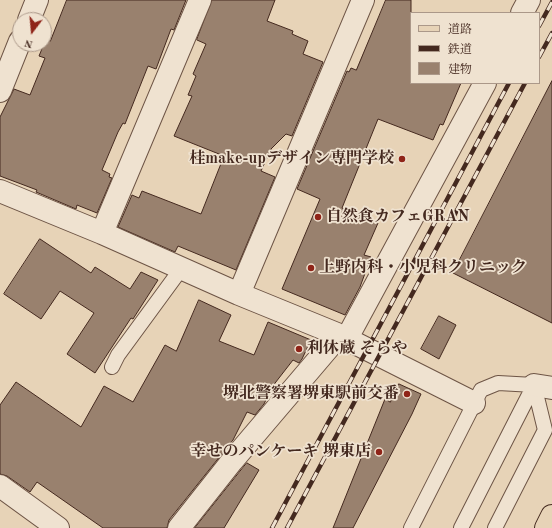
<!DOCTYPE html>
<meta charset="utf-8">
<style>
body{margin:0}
#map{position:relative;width:552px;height:528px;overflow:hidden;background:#e7d3b7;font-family:"Old Standard TT","Noto Serif JP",serif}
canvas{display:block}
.legend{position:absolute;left:410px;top:12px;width:130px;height:72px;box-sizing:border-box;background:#efe2d0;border:1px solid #ab9889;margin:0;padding:5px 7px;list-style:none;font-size:12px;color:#44291f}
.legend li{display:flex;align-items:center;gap:8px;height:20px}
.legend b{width:20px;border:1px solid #ab9889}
.north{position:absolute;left:12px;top:12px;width:40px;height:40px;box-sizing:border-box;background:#efe2d0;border:1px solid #ab9889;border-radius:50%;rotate:196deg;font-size:11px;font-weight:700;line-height:16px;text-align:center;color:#44291f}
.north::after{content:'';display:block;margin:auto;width:14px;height:18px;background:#8f2418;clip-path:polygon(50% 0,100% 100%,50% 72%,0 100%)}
</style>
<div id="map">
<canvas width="552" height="528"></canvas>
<ul class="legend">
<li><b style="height:5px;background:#e7d3b7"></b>道路</li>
<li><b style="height:5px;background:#44291f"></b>鉄道</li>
<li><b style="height:11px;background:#99816e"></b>建物</li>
</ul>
<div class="north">N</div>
</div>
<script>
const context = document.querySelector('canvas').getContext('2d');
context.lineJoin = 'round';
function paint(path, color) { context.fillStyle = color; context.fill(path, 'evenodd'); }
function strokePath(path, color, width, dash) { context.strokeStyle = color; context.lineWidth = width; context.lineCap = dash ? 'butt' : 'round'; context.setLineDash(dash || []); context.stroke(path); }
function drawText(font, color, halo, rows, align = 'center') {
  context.font = font + ' "Old Standard TT","Noto Serif JP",serif'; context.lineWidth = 3.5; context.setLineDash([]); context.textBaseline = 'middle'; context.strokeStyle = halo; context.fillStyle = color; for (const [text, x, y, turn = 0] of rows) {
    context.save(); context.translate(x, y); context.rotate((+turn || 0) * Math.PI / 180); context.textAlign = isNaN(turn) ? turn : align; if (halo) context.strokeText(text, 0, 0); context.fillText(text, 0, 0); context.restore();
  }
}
const building = new Path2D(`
 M67,0H186L174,30L171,29L156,69L148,66L125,124L123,123L118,132L102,170L110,174L109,177L112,178L97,213L77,205L76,209L36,192L37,190L0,176V117L14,89L30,95L45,58L39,56L46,39L50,41Z
 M212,0H275L267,21L293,31L292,34L308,41L303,54L323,62L292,136L286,134L271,149L261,171L275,177L236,270L178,246L175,252L118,227L132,195L139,198L142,191L201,214L224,156L174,136L192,96L188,95L196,76L193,74L206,44L197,40Z
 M386,0H411V83H461L443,125L440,124L433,140L378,119L342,208L378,223L364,255L371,257L360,287L345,315L282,289L320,199L297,189L347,71L349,72L351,68L356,70Z
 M552,81V323L453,273Z
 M40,239L91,273L95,267L130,289L141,272L158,280L133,319L131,318L95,373L67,354L94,313L60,291L41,319L4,294Z
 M199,300L231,315L219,341L254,355L268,322L311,340L302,359L299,363L293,360L272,387L264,404L255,415L247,412L233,440L169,520L167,528H103L37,482L30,492L7,476L0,474V405L16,382L81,427L104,386L133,402L165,345L176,351Z
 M439,316L456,325L439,359L421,349Z
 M399,384L421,394L412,414L353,528H333L385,399L390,402Z
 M247,463L259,470L224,528H195Z`);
paint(building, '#99816e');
strokePath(building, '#44291f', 1);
const service = new Path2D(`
 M112,367L118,355L181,269
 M411,528L481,390L498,383L534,385
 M461,528L534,385
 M495,528L545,430L534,385`);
const minor = new Path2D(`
 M522,13L529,0
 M29,20L37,0
 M0,91L20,41
 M0,191L102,233L239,294L337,334L474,403
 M102,233L200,0
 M239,294L363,0
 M347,338L485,83
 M534,385L552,388
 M0,486L58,528
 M179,528L232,461L329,347L337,334`);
const primary = new Path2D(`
 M546,528L552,516`);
strokePath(service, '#6d5445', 16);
strokePath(minor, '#6d5445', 24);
strokePath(primary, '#44291f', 24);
strokePath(service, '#efe2d0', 14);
strokePath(minor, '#efe2d0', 22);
strokePath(primary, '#e7d3b7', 22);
const rail = new Path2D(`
 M539,26L552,2
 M539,57L552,33
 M272,528L509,83
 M287,528L525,83`);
strokePath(rail, '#44291f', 4.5);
strokePath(rail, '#efe2d0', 3, [9]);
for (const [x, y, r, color] of [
 [402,159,4,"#8f2418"],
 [318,217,4,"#8f2418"],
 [311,268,4,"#8f2418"],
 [299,349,4,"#8f2418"],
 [407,394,4,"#8f2418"],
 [379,452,4,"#8f2418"]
]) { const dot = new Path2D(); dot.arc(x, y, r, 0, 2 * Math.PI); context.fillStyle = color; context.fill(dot); strokePath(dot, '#efe2d0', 1.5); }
drawText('bold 16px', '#44291f', '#efe2d0', [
 ["桂make-upデザイン専門学校",394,159],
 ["自然食カフェGRAN",326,217,"left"],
 ["上野内科・小児科クリニック",319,268,"left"],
 ["利休蔵 そらや",307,349,"left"],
 ["堺北警察署堺東駅前交番",399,394],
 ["幸せのパンケーキ 堺東店",371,452]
], 'right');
</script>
